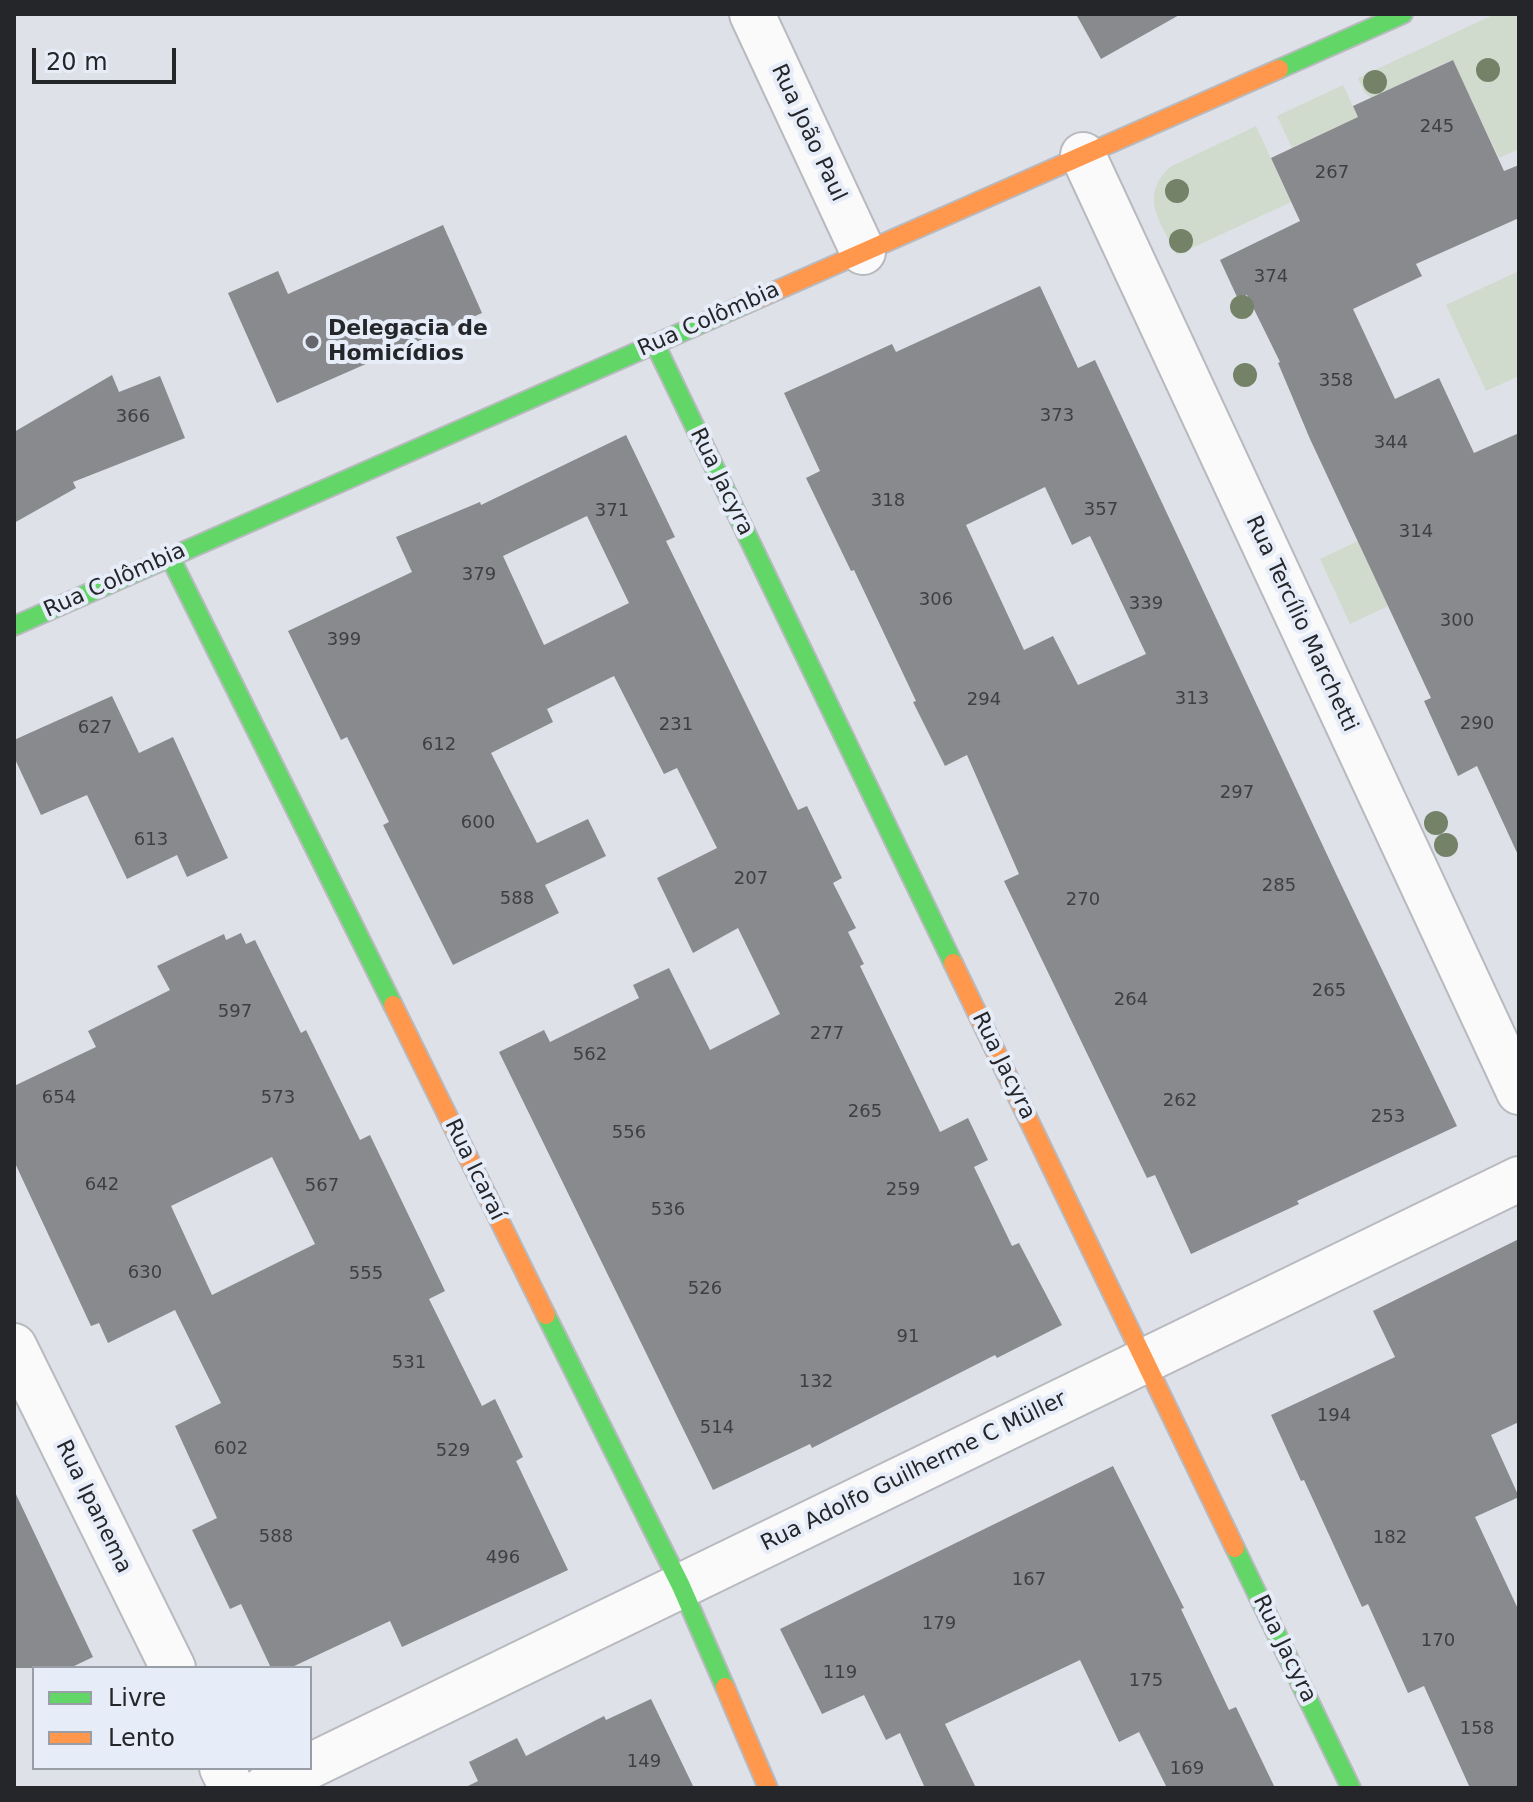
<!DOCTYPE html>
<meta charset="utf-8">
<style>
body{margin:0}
#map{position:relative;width:1533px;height:1802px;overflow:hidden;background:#dee1e7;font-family:"DejaVu Sans",sans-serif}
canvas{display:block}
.frame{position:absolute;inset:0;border:16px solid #24262a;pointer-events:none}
.legend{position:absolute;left:32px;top:1666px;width:280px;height:104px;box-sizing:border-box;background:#e7edf8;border:2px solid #999da6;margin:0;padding:10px 14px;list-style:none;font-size:24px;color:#24262a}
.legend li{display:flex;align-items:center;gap:16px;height:40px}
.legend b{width:40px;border:2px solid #999da6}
.scale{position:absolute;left:32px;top:48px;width:144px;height:36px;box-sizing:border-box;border:4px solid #24262a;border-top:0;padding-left:10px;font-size:24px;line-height:28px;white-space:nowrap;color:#24262a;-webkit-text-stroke:6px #e7edf8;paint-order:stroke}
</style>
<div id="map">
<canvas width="1533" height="1802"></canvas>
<div class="frame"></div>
<ul class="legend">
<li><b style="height:10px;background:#63d668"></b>Livre</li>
<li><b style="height:10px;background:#ff974d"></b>Lento</li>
</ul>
<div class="scale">20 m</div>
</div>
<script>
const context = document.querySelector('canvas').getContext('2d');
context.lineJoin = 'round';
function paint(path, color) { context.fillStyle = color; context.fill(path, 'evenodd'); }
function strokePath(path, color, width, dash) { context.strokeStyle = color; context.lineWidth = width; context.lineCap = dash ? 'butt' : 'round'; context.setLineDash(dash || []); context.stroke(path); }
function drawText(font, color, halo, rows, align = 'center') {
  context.font = font + ' "DejaVu Sans",sans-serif'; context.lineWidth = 8; context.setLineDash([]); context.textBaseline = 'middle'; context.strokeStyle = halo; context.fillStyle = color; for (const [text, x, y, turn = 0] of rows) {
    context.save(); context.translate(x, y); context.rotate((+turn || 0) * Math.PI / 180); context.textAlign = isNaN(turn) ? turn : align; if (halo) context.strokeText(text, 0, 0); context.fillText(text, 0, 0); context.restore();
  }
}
paint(new Path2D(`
 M1495,14H1519V149L1499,158L1452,60L1371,98L1364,92L1358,78Z
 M1343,85L1358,117L1292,148L1277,116Z
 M1256,126L1291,202L1177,255C1161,223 1138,197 1170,167Z
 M1519,271V376L1486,391L1446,305Z
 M1358,541L1388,606L1350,624L1320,559Z`), '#d0dbcd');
paint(new Path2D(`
 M1076,14H1181L1101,59Z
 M1453,60L1504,171L1519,165V218L1416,264L1422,276L1353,309L1395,399L1439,378L1474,453L1519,433V857L1477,766L1458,776L1424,701L1431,698L1310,439L1278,363L1280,362L1247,295L1238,299L1220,260L1300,221L1271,158L1358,117L1353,106Z
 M443,225L482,313L277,403L228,293L278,271L288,294Z
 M1040,286L1078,368L1095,360L1338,878L1457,1126L1297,1201L1299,1204L1191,1254L1155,1175L1147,1178L1004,881L1019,874L967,755L945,766L913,702L916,701L854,570L851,571L806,478L820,471L784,393L892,344L896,352ZM1045,487L1072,545L1090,536L1146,654L1078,685L1053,636L1024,650L966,525Z
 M112,375L119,392L160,376L185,438L73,482L76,488L14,523V432Z
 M626,435L675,537L666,541L798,810L807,806L842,878L833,883L856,928L848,932L864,964L860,966L940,1132L968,1118L988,1160L974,1167L1012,1246L1019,1243L1062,1325L997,1358L995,1355L812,1448L810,1444L713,1490L499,1052L544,1030L550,1042L639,998L633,985L669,968L710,1050L780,1014L738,928L693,953L657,878L717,848L677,768L664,774L614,676L547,709L553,722L491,753L537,843L588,819L606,856L545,885L559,913L453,965L383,825L389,822L347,737L341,740L288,631L412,572L396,537L480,502L481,505ZM587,516L629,603L544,645L503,556Z
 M112,696L139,753L173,737L228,858L187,877L177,855L127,879L87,795L41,815L14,757V740Z
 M241,933L246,944L255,940L301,1033L306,1030L360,1140L370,1135L445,1291L429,1299L482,1406L495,1399L523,1457L516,1461L568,1570L402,1647L390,1621L290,1668H271L241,1604L230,1609L192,1530L217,1518L175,1426L221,1403L175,1310L108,1343L99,1323L91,1326L14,1161V1086L96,1047L88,1031L170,990L157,966L224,934L226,940ZM272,1157L315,1244L212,1295L171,1206Z
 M1519,1239V1422L1491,1435L1519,1497L1475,1517L1519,1611V1788H1470L1424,1686L1408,1693L1368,1604L1362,1607L1304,1480L1301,1481L1271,1415L1395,1357L1373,1311Z
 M1113,1466L1184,1608L1181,1609L1229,1710L1236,1707L1275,1788H1167L1139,1732L1119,1742L1080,1660L945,1724L976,1788H925L900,1733L886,1740L864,1695L822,1714L780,1629Z
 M14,1490L93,1657L70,1668H14Z
 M651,1699L694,1788H464L478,1781L469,1762L517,1738L526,1756L604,1716L606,1720Z`), '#888a8e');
const street = new Path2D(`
 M752,14L863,252
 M1083,155L1519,1092
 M14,1346L173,1668
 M310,1766L1519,1179
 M222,1768L232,1788
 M265,1788L306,1768`);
const fast = new Path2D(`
 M1279,69L1403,14
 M655,344L953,963
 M170,557L393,1005
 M14,626L746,304
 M546,1315L681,1586L725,1687
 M1235,1548L1351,1788`);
const slow = new Path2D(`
 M746,304L1279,69
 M953,963L1235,1548
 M393,1005L546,1315
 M725,1687L768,1788`);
strokePath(street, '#b8babf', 48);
strokePath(fast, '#b8babf', 22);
strokePath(slow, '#b8babf', 22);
strokePath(street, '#fafafb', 44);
strokePath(fast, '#63d668', 18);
strokePath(slow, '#ff974d', 18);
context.fillStyle = '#748268';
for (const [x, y] of [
 [1488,70],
 [1375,82],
 [1177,191],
 [1181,241],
 [1242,307],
 [1245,375],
 [1436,823],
 [1446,845]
]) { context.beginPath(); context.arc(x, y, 12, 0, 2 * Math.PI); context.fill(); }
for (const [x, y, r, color] of [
 [312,342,8,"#65676c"]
]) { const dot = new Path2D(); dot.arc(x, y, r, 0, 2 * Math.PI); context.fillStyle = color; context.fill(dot); strokePath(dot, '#e7edf8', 3); }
drawText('18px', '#3d3f43', null, [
 ["245",1437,127],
 ["267",1332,173],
 ["374",1271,277],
 ["358",1336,381],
 ["373",1057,416],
 ["366",133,417],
 ["344",1391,443],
 ["318",888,501],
 ["357",1101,510],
 ["371",612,511],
 ["314",1416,532],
 ["379",479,575],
 ["306",936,600],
 ["339",1146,604],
 ["300",1457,621],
 ["399",344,640],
 ["313",1192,699],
 ["294",984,700],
 ["290",1477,724],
 ["231",676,725],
 ["627",95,728],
 ["612",439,745],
 ["297",1237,793],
 ["600",478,823],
 ["613",151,840],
 ["207",751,879],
 ["285",1279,886],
 ["588",517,899],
 ["270",1083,900],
 ["265",1329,991],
 ["264",1131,1000],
 ["597",235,1012],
 ["277",827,1034],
 ["562",590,1055],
 ["654",59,1098],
 ["573",278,1098],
 ["262",1180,1101],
 ["265",865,1112],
 ["253",1388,1117],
 ["556",629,1133],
 ["642",102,1185],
 ["567",322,1186],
 ["259",903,1190],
 ["536",668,1210],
 ["630",145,1273],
 ["555",366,1274],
 ["526",705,1289],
 ["91",908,1337],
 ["531",409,1363],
 ["132",816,1382],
 ["194",1334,1416],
 ["514",717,1428],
 ["602",231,1449],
 ["529",453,1451],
 ["588",276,1537],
 ["182",1390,1538],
 ["496",503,1558],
 ["167",1029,1580],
 ["179",939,1624],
 ["170",1438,1641],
 ["119",840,1673],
 ["175",1146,1681],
 ["158",1477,1729],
 ["149",644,1762],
 ["169",1187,1769]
]);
drawText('22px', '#24262a', '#e7edf8', [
 ["Rua João Paul",808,133,65],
 ["Rua Colômbia",709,320,-24],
 ["Rua Jacyra",721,482,64],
 ["Rua Colômbia",115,581,-24],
 ["Rua Tercílio Marchetti",1301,624,65],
 ["Rua Jacyra",1003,1066,64],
 ["Rua Icaraí",474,1170,64],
 ["Rua Adolfo Guilherme C Müller",914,1472,-26],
 ["Rua Ipanema",93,1507,64],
 ["Rua Jacyra",1284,1649,64]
]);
drawText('bold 22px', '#24262a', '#e7edf8', [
 ["Delegacia de",328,329],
 ["Homicídios",328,354]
], 'left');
</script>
